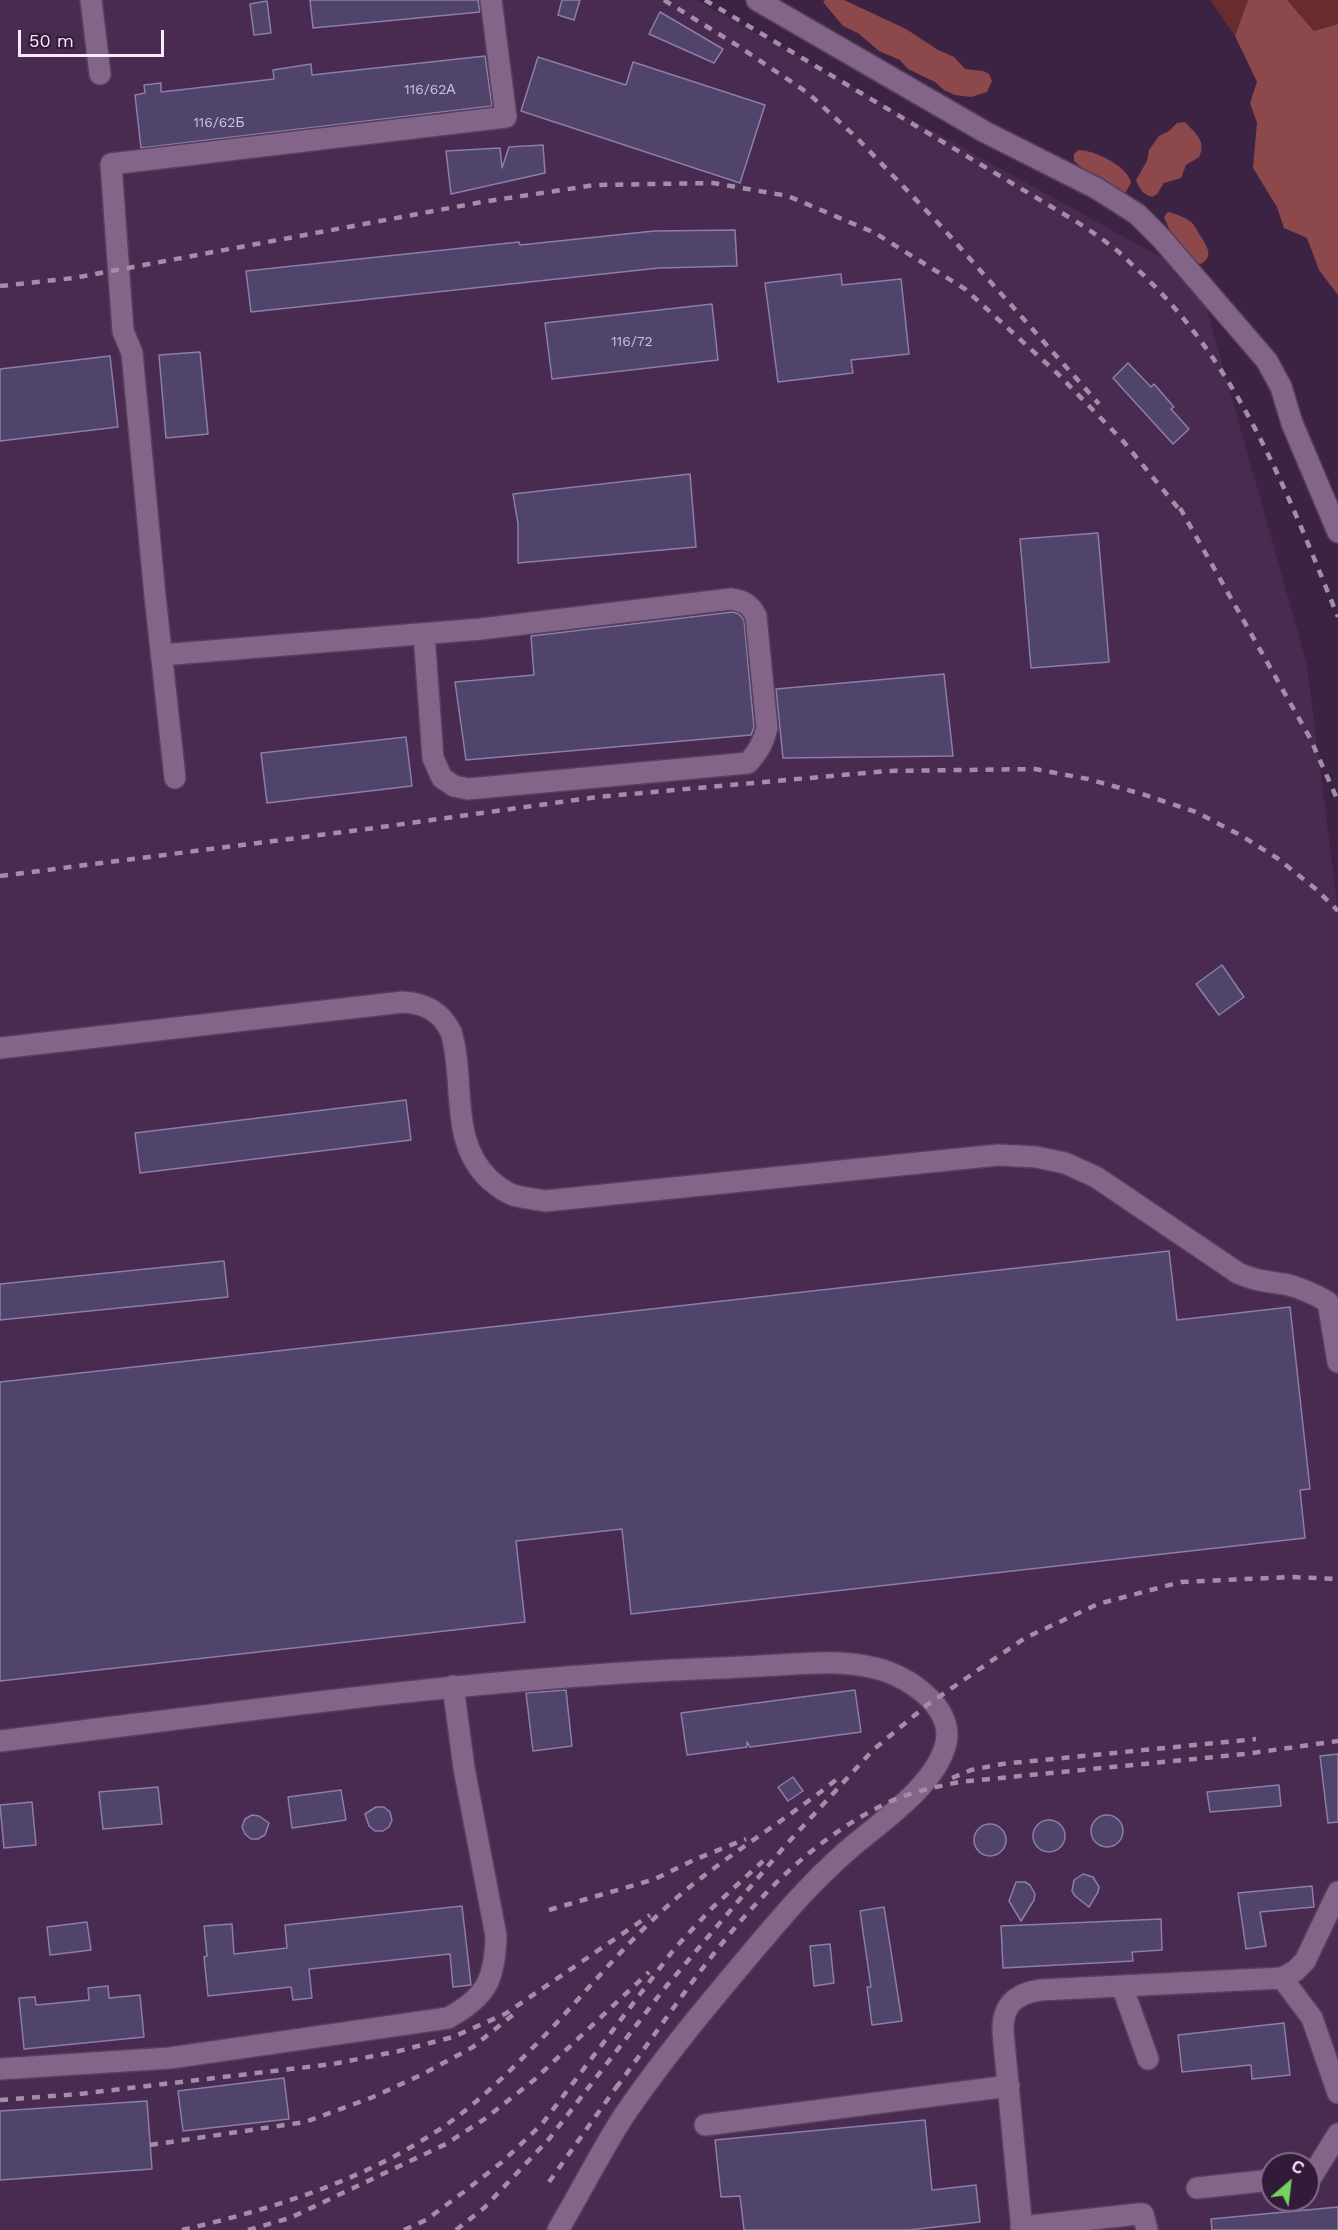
<!DOCTYPE html>
<meta charset="utf-8">
<style>
body{margin:0}
#map{position:relative;width:1338px;height:2230px;overflow:hidden;background:#3d2343;font-family:"Work Sans",sans-serif}
canvas{display:block}
.north{position:absolute;left:1260px;top:2152px;width:60px;height:60px;box-sizing:border-box;background:#321a39;border:2px solid #826d87;border-radius:50%;rotate:28deg;font-size:16px;font-weight:700;line-height:24px;text-align:center;color:#f9e9fd}
.north::after{content:'';display:block;margin:auto;width:21px;height:27px;background:#75d25b;clip-path:polygon(50% 0,100% 100%,50% 72%,0 100%)}
.scale{position:absolute;left:18px;top:30px;width:146px;height:27px;box-sizing:border-box;border:3px solid #f9e9fd;border-top:0;padding-left:8px;font-size:18px;line-height:21px;white-space:nowrap;color:#f9e9fd;-webkit-text-stroke:4px #321a39;paint-order:stroke}
</style>
<div id="map">
<canvas width="1338" height="2230"></canvas>
<div class="north">С</div>
<div class="scale">50 m</div>
</div>
<script>
const context = document.querySelector('canvas').getContext('2d');
context.lineJoin = 'round';
function paint(path, color) { context.fillStyle = color; context.fill(path, 'evenodd'); }
function strokePath(path, color, width, dash) { context.strokeStyle = color; context.lineWidth = width; context.lineCap = dash ? 'butt' : 'round'; context.setLineDash(dash || []); context.stroke(path); }
function drawText(font, color, halo, rows, align = 'center') {
  context.font = font + ' "Work Sans",sans-serif'; context.lineWidth = 4.5; context.setLineDash([]); context.textBaseline = 'middle'; context.strokeStyle = halo; context.fillStyle = color; for (const [text, x, y, turn = 0] of rows) {
    context.save(); context.translate(x, y); context.rotate((+turn || 0) * Math.PI / 180); context.textAlign = isNaN(turn) ? turn : align; if (halo) context.strokeText(text, 0, 0); context.fillText(text, 0, 0); context.restore();
  }
}
paint(new Path2D(`
 M0,0H696L1198,278L1307,665L1338,911V2230H0ZM1272,2164H1308V2200H1272Z`), '#492b51');
paint(new Path2D(`
 M1210,0H1248L1235,36Z
 M1287,0H1338V24L1314,31Z`), '#682b2e');
paint(new Path2D(`
 M825,0H844L906,29L938,50L954,57L965,69L983,71L989,74L992,81L987,92L971,97L955,95L944,90L935,82L908,69L900,60L879,51L858,33L843,26L823,2Z
 M1248,0H1287L1314,31L1338,24V295L1319,270L1307,238L1284,228L1277,207L1253,168L1257,123L1250,103L1257,82L1235,36Z
 M1185,122C1195,133 1207,141 1199,157L1186,165L1181,178L1164,183L1157,194L1152,197C1142,194 1140,189 1136,180L1147,161L1149,150L1159,136L1169,131L1177,123Z
 M1078,150C1094,150 1126,165 1131,182L1126,192L1122,195L1089,174L1074,161V154Z
 M1168,212C1176,214 1185,217 1191,222C1195,225 1197,231 1200,235C1206,245 1215,256 1201,264L1196,263L1171,238L1170,231L1164,217Z`), '#8c484a');
const building = new Path2D(`
 M310,0H478L480,12L313,28Z
 M562,0H580L574,20L558,15Z
 M267,1L271,33L254,35L250,4Z
 M660,12L723,49L714,63L649,34Z
 M485,56L492,106L141,148L135,95L145,93L144,85L161,83V92L274,79L273,70L311,64L312,75Z
 M538,57L626,85L633,62L765,105L740,183L521,111Z
 M543,145L545,173L451,194L446,151L500,148L502,168L509,147Z
 M735,230L737,266L659,268L251,312L246,271L519,242L520,245L654,231Z
 M841,274L842,285L901,279L909,354L851,360L853,373L778,382L765,283Z
 M712,304L718,360L552,379L545,323Z
 M200,352L208,434L166,438L159,355Z
 M110,356L118,427L0,441V369Z
 M1128,363L1151,387L1154,384L1174,407L1171,409L1189,429L1173,444L1113,378Z
 M690,474L696,547L518,563V524L513,494Z
 M1098,533L1109,662L1031,668L1020,539Z
 M733,612L739,614L744,620L754,727L751,735L466,760L455,682L534,675L531,636Z
 M944,674L953,756L783,758L776,689Z
 M406,737L412,786L267,803L261,753Z
 M1222,965L1244,997L1219,1015L1196,984Z
 M406,1100L411,1140L140,1173L135,1133Z
 M1169,1251L1177,1320L1290,1307L1310,1489L1300,1490L1305,1538L631,1614L622,1529L516,1541L525,1622L0,1681V1382Z
 M224,1261L228,1297L0,1320V1284Z
 M566,1690L572,1746L533,1751L526,1693Z
 M855,1690L861,1732L750,1747L747,1742V1747L687,1755L681,1713Z
 M1338,1754V1822L1328,1823L1320,1756Z
 M793,1777L803,1791L788,1801L778,1787Z
 M1279,1785L1281,1806L1210,1812L1207,1792Z
 M158,1787L162,1824L103,1829L99,1792Z
 M341,1790L346,1820L292,1828L288,1797Z
 M32,1802L36,1845L4,1848L0,1805Z
 M376,1807H384L390,1812L392,1820L389,1827L383,1831H375L369,1826L365,1814Z
 M252,1815L259,1816L269,1823L265,1835L258,1839H251L245,1834L242,1827L245,1819Z
 M1091 1831a16 16 0 1 1 32 0a16 16 0 1 1-32 0Z
 M1033 1836a16 16 0 1 1 32 0a16 16 0 1 1-32 0Z
 M974 1840a16 16 0 1 1 32 0a16 16 0 1 1-32 0Z
 M1083,1874L1093,1877L1099,1887L1098,1892L1089,1907L1075,1896L1072,1891L1074,1880Z
 M1016,1882H1025L1030,1885L1035,1894L1034,1900L1021,1921L1009,1901Z
 M1312,1886L1314,1907L1260,1912L1266,1946L1246,1949L1238,1893Z
 M462,1906L471,1985L453,1987L450,1954L309,1969L312,1998L293,2000L291,1987L208,1996L204,1957L207,1956L204,1926L232,1924L234,1954L287,1948L285,1925Z
 M884,1907L902,2021L872,2025L867,1987H871L860,1911Z
 M1161,1919L1162,1950L1132,1952L1133,1961L1003,1968L1001,1926Z
 M87,1922L91,1950L50,1955L47,1927Z
 M830,1944L834,1983L814,1986L810,1946Z
 M108,1986L109,1998L140,1995L144,2037L24,2049L19,1998L35,1997L36,2005L89,2000L88,1988Z
 M1284,2023L1290,2075L1252,2079L1251,2065L1182,2072L1178,2035Z
 M284,2078L289,2119L183,2131L178,2091Z
 M147,2101L152,2169L0,2180V2111Z
 M925,2120L932,2190L976,2185L980,2222L909,2230H744L740,2196L721,2197L715,2140Z
 M1338,2207V2230H1212L1211,2219Z`);
paint(building, '#51446b');
strokePath(building, '#8c7ea9', 1.5);
const minor = new Path2D(`
 M91,0L100,74
 M757,0L985,132L1096,188L1137,214L1162,239L1267,361L1281,387L1292,423L1338,532
 M161,655L481,629L731,599C744,601 750,604 756,616L767,728C763,743 758,752 748,763L468,789L454,786L442,778L433,758L424,634
 M175,778L155,596L132,353L123,331L111,164L506,117L491,0
 M0,1048L403,1002C426,1003 441,1012 451,1032C466,1081 448,1141 490,1180C497,1186 505,1192 513,1195C523,1198 535,1199 545,1201L998,1155L1036,1157L1065,1163L1096,1177L1238,1273C1258,1282 1269,1281 1289,1285C1303,1289 1316,1295 1328,1302L1338,1362
 M0,1741C224,1714 447,1682 672,1670C707,1669 742,1667 778,1665C812,1663 840,1660 875,1668C906,1675 954,1706 946,1743C936,1786 880,1822 848,1850C811,1882 780,1919 748,1957C705,2008 661,2061 623,2117C600,2153 580,2193 558,2230
 M1282,1978L1312,2018L1338,2093
 M1122,1986L1148,2059
 M0,2069L170,2058L448,2018C486,1997 495,1980 496,1936L464,1768L453,1686
 M705,2125L1009,2086
 M1308,2177L1312,2176L1338,2134
 M1197,2188L1272,2180
 M1021,2227L1138,2214H1143L1147,2230
 M1022,2230L1003,2032C1002,2006 1014,1994 1040,1990L1282,1978L1295,1971L1305,1961L1338,1892`);
strokePath(minor, '#56405c', 24);
strokePath(minor, '#826589', 21);
strokePath(new Path2D(`
 M664,0L735,44L808,93L857,138L940,225L1099,404
 M705,0L1077,222C1089,230 1100,237 1111,246C1121,253 1129,262 1138,270C1239,364 1287,492 1338,617
 M0,286L74,278L482,202L595,185L713,183L788,196L875,233L965,289L1058,374L1123,441L1183,514
 M1180,508L1310,738L1338,801
 M0,876L367,829L597,797L887,771L1035,769L1088,779L1142,794L1196,812L1240,835L1277,858L1317,890L1338,911
 M952,1778L971,1770L1002,1764L1256,1739
 M549,1910L655,1879L696,1859L746,1839
 M616,2088C691,1986 761,1868 877,1808C902,1794 931,1788 959,1782L1245,1754L1338,1741
 M0,2100L79,2094L333,2064L399,2051L453,2037L505,2014L650,1915
 M150,2145L305,2122L373,2097L421,2075L473,2047L514,2014
 M549,2182L620,2082
 M182,2230C276,2208 366,2180 446,2125C484,2098 518,2063 550,2030C594,1983 635,1932 686,1890C736,1849 792,1816 842,1775
 M248,2230L290,2218L446,2144L486,2118L534,2080L649,1972
 M404,2230L426,2220L465,2191L502,2162L542,2124L675,1948L712,1908L763,1861
 M456,2230L484,2208L549,2139L664,1989L784,1847L873,1750L927,1705L1025,1638L1098,1604L1181,1582L1291,1577L1338,1579`), '#a38ea8', 4.5, [8, 8]);
drawText('14px', '#cfc0d8', null, [
 ["116/62А",430,90],
 ["116/62Б",219,123],
 ["116/72",632,342]
]);
</script>
